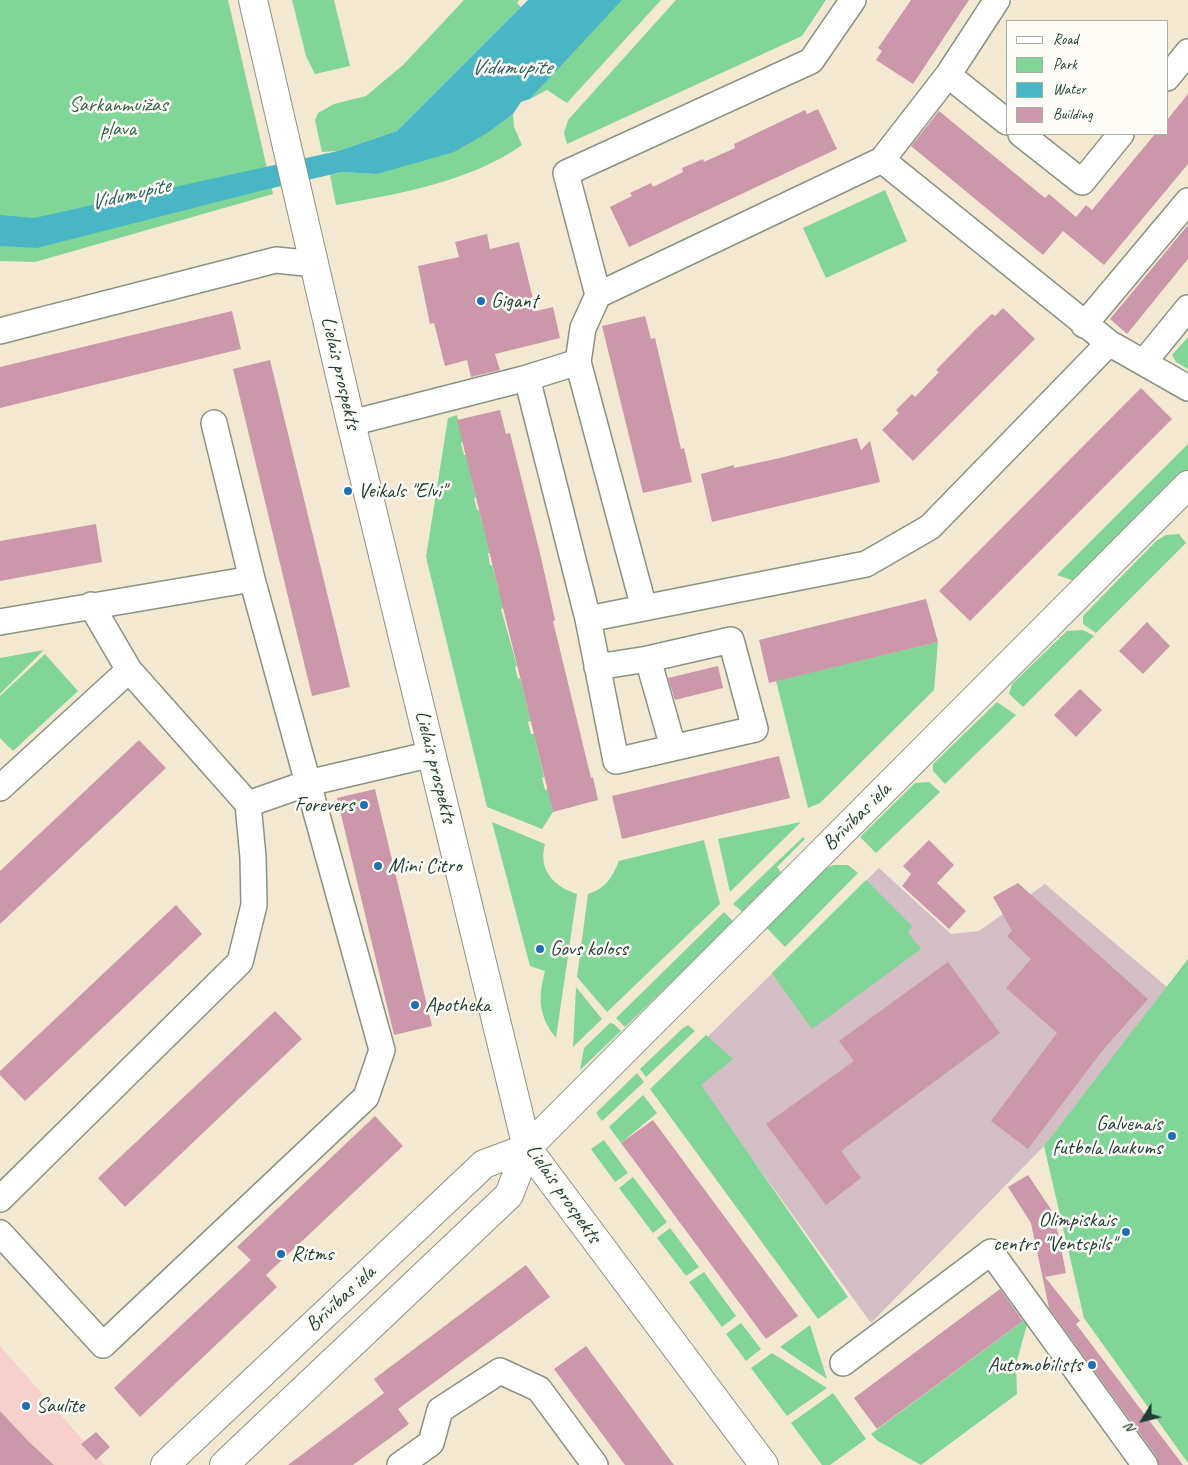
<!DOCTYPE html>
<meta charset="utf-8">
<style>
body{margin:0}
#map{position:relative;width:1188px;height:1465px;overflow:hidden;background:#f3e9d2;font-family:Caveat,sans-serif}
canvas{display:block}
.legend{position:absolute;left:1006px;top:20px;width:162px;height:115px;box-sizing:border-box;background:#fdfcf7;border:1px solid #a4b0a9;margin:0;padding:6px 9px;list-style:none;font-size:15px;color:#1f3d34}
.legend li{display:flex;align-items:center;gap:10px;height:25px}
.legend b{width:25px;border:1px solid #a4b0a9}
.north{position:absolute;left:1118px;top:1395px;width:50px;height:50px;-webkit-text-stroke:4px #fdfcf7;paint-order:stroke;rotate:234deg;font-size:14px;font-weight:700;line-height:20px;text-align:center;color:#1f3d34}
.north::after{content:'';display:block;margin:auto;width:18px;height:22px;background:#1f3d34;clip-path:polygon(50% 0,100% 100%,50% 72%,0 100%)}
</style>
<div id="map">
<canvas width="1188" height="1465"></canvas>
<ul class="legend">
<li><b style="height:6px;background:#fff"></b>Road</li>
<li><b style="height:14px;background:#81d597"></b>Park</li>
<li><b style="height:14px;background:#49b6c5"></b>Water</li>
<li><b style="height:14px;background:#cd97ab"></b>Building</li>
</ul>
<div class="north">N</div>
</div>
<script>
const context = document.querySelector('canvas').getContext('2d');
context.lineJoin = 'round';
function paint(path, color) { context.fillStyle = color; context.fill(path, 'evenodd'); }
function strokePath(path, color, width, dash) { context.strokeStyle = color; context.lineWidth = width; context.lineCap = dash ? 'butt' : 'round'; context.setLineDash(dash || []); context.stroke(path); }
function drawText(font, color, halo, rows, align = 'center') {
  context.font = font + ' Caveat,sans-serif'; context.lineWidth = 5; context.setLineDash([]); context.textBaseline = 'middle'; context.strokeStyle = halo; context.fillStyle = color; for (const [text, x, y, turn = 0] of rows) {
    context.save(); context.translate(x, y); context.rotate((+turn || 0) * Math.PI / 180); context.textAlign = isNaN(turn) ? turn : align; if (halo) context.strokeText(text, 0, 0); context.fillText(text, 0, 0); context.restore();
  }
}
paint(new Path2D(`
 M0,1346L105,1465H0Z`), '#f7d0ce');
paint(new Path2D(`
 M879,868L951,934L979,931L1045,884L1168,988L1044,1146L871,1323L682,1062Z`), '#d2bec4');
paint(new Path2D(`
 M0,0H228L273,194L35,262L0,261Z
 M292,0H334L350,66L315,74L306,56Z
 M464,0H519L517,3L521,7L397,131L338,151L322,152L315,120L318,113L334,104L366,96L403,65Z
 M620,0H661L567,103L547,90L530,99Z
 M676,0H826L802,36L567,144L564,133L568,120Z
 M513,114L514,127L522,145C470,182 398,194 336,205L330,175L342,172L377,174L489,132Z
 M885,190L907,241L826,278L803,228Z
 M1188,337V369L1176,362L1172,355Z
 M457,415L463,442L461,443L464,455H466L476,497L474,498L477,510H479L490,553H488L490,565H492L504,608L501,609L517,666L515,667L518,679L520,678L531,721L528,722L531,734H534L544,777L542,778L545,790L548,789L553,812L542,829L487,807L426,557L448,418Z
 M1188,444V472L1077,582L1057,575Z
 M1179,534L1186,543L1096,633L1083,624V616L1156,541L1166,535Z
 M1083,630L1094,636L1023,707L1009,694L1012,684L1067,631Z
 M938,642L934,690L820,803L808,808L776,681Z
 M44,650L0,694V658Z
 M45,654L78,691L13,751L0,738V696Z
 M997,702L1016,715L945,784L933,771V764Z
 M929,782L940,792L876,853L860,837L915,783Z
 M492,822L545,844C538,870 553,886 577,894L556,1038C538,1015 538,998 545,971L530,966Z
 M801,822L730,892L718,839Z
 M803,837L805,839L777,867L784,876L743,912L733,904Z
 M704,840L720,904L607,1012L577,977L588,894C606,888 612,878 619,861Z
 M834,865H848L858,873L785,947L765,926L820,870Z
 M866,880L912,926L908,933L921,949L812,1029L772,973Z
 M724,912L734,922L625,1027L616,1018Z
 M1188,959V1463L1084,1318L1044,1146Z
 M576,987L602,1019L573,1047Z
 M610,1023L614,1024L621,1031L580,1070L584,1048Z
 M688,1025L695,1031L646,1077L640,1069L683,1028Z
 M706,1035L733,1059L701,1085L848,1297L818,1319L650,1089Z
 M637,1073L644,1082L602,1121L596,1113Z
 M643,1095L657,1113L621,1143L609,1127Z
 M604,1140L628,1173L615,1182L591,1149Z
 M633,1177L667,1222L653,1233L619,1188Z
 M670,1228L699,1267L686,1276L657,1238Z
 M704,1272L736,1316L722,1327L689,1282Z
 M1026,1319L1028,1321L1016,1364L1017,1394L921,1465L878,1441L871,1434Z
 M741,1323L761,1349L746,1361L726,1334Z
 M810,1325L827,1379L780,1347Z
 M772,1353L827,1388L787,1416L751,1368Z
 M833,1393L866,1439L830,1465H822L791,1423Z`), '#81d597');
paint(new Path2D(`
 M528,0H622L530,99L521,102L513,114L489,132L454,152L377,174L342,172L260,191L37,248L0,246V215L34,218L338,151L397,131Z`), '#49b6c5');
paint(new Path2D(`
 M911,0H969L913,84L876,60L882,51L878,48Z
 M1188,94V164L1104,265L1063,231L1043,255L911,146L939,111L1045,198L1049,194L1076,217L1086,205L1092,210L1155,134H1167V120Z
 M818,109L837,149L629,247L610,207L632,196L630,193L651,183L653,187L683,172L682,168L703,159L704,162L735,148L734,144L805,110L807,114Z
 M1188,225V259L1127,334L1110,319Z
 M487,234L490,249L519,242L536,311L553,307L560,338L495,354L500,370L471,377L467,360L445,366L434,323L430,324L418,266L459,257L455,242Z
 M1003,308L1035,339L913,461L882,430L899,413L896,410L912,394L915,397L939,372L936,370L976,329L992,314L995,316Z
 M232,311L241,349L0,408V367Z
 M645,316L651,339L655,338L681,449L684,448L692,482L643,493L602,326Z
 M270,360L350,687L312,696L233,369Z
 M1141,388L1172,419L970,621L939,591Z
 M500,410L506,434L510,433L540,553L555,620L553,621L591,778L593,777L598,800L553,812L457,420Z
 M857,438L861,450L870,441L880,482L712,522L701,474L734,465V468L780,458Z
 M96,524L102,562L0,581V541Z
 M926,599L938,642L769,683L759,640Z
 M1147,622L1170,646L1143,674L1119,651Z
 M718,666L723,688L675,700L668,678Z
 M1080,689L1102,710L1076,737L1054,715Z
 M139,740L166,768L0,924V871Z
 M779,756L790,798L622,839L612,796Z
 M375,789L432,1026L394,1035L337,798Z
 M929,840L954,865L937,883L966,911L949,929L902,886L911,874L903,866Z
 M1018,883L1148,999L1102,1051L1028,1149L991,1121L1057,1033L1006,988L1031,959L1007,936L1012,931L993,897Z
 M176,905L202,934L25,1101L0,1075V1071Z
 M948,962L1000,1033L841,1151L861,1178L826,1205L766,1124L854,1061L839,1041Z
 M275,1011L302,1039L125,1207L98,1178Z
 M375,1116L403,1146L266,1275L277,1287L140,1417L114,1388L251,1260L237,1247Z
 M653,1120L798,1316L766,1339L621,1143Z
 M1028,1175L1054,1214L1066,1273L1045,1277L1080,1321L1076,1324L1183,1465H1159L1157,1457L1049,1308L1031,1223L1008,1187Z
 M526,1265L550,1297L398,1409L409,1424L353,1465H288L384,1393L374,1379Z
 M1000,1289L1023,1321L877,1429L854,1398Z
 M586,1346L674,1465H625L554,1369Z
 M0,1411L28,1441L54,1465H0Z
 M96,1432L110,1447L96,1460L81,1444Z`), '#cd97ab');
const street = new Path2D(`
 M948,75L1007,122
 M1167,78L1188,52
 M1021,134L1082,182L1121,134
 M882,160L1109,343L1188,388
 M598,295L882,160L948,75L997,0
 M1084,325L1188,201
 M0,331L276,260L315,264
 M1144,362L1188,308
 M527,378L588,619L616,761L755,729L731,640L648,659L673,747
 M214,423L252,579
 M351,423L527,378L578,362
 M91,605L129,670L248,804
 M644,608L578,362L583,328L598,295L566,173L811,61L853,0
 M588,619L866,564L930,527L1109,343
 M0,622L252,579L308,783L248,804L253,857L254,905L240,962L0,1199
 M597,667L648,659
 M0,788L129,670
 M0,1233L103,1345L366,1097L382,1050L308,783L432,754
 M843,1363L991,1252L1145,1465
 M400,1465L431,1443L440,1410L500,1371L539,1389L595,1465`);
const secondary = new Path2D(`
 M253,0L351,423L527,1148L764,1465
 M165,1465L484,1164L527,1148
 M224,1465L509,1195L527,1148L1188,485`);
strokePath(street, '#899383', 28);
strokePath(secondary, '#899383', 30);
strokePath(street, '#fff', 25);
strokePath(secondary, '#fff', 28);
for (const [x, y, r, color] of [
 [481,301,5,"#1f6fb2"],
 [348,491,5,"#1f6fb2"],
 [364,805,5,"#1f6fb2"],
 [378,866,5,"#1f6fb2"],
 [540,949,5,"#1f6fb2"],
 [415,1005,5,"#1f6fb2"],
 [1172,1136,5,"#1f6fb2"],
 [1126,1232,5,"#1f6fb2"],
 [281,1254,5,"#1f6fb2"],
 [1092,1365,5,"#1f6fb2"],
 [26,1406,5,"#1f6fb2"]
]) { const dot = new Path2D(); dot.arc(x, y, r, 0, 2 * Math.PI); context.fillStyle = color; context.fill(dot); strokePath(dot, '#fdfcf7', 2); }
drawText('21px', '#38634d', '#fdfcf7', [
 ["Sarkanmuižas",118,105],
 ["pļava",118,129]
]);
drawText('21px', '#1f3d34', '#fdfcf7', [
 ["Gigant",491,301],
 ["Veikals \"Elvi\"",358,491],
 ["Forevers",354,805,"right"],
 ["Mini Citro",388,866],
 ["Govs koloss",550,949],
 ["Apotheka",425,1005],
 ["Galvenais",1162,1124,"right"],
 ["futbola laukums",1162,1148,"right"],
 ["Olimpiskais",1116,1220,"right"],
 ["centrs \"Ventspils\"",1116,1244,"right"],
 ["Ritms",291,1254],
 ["Automobilists",1082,1365,"right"],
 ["Saulīte",36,1406]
], 'left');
drawText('21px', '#1f3d34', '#fdfcf7', [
 ["Lielais prospekts",340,373,77],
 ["Lielais prospekts",435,767,76],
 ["Brīvības iela",857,817,-45],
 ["Lielais prospekts",563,1194,55],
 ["Brīvības iela",341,1299,-43]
]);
drawText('italic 22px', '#2c6160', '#fdfcf7', [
 ["Vidumupīte",511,68],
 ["Vidumupīte",130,195,-13]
]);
</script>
